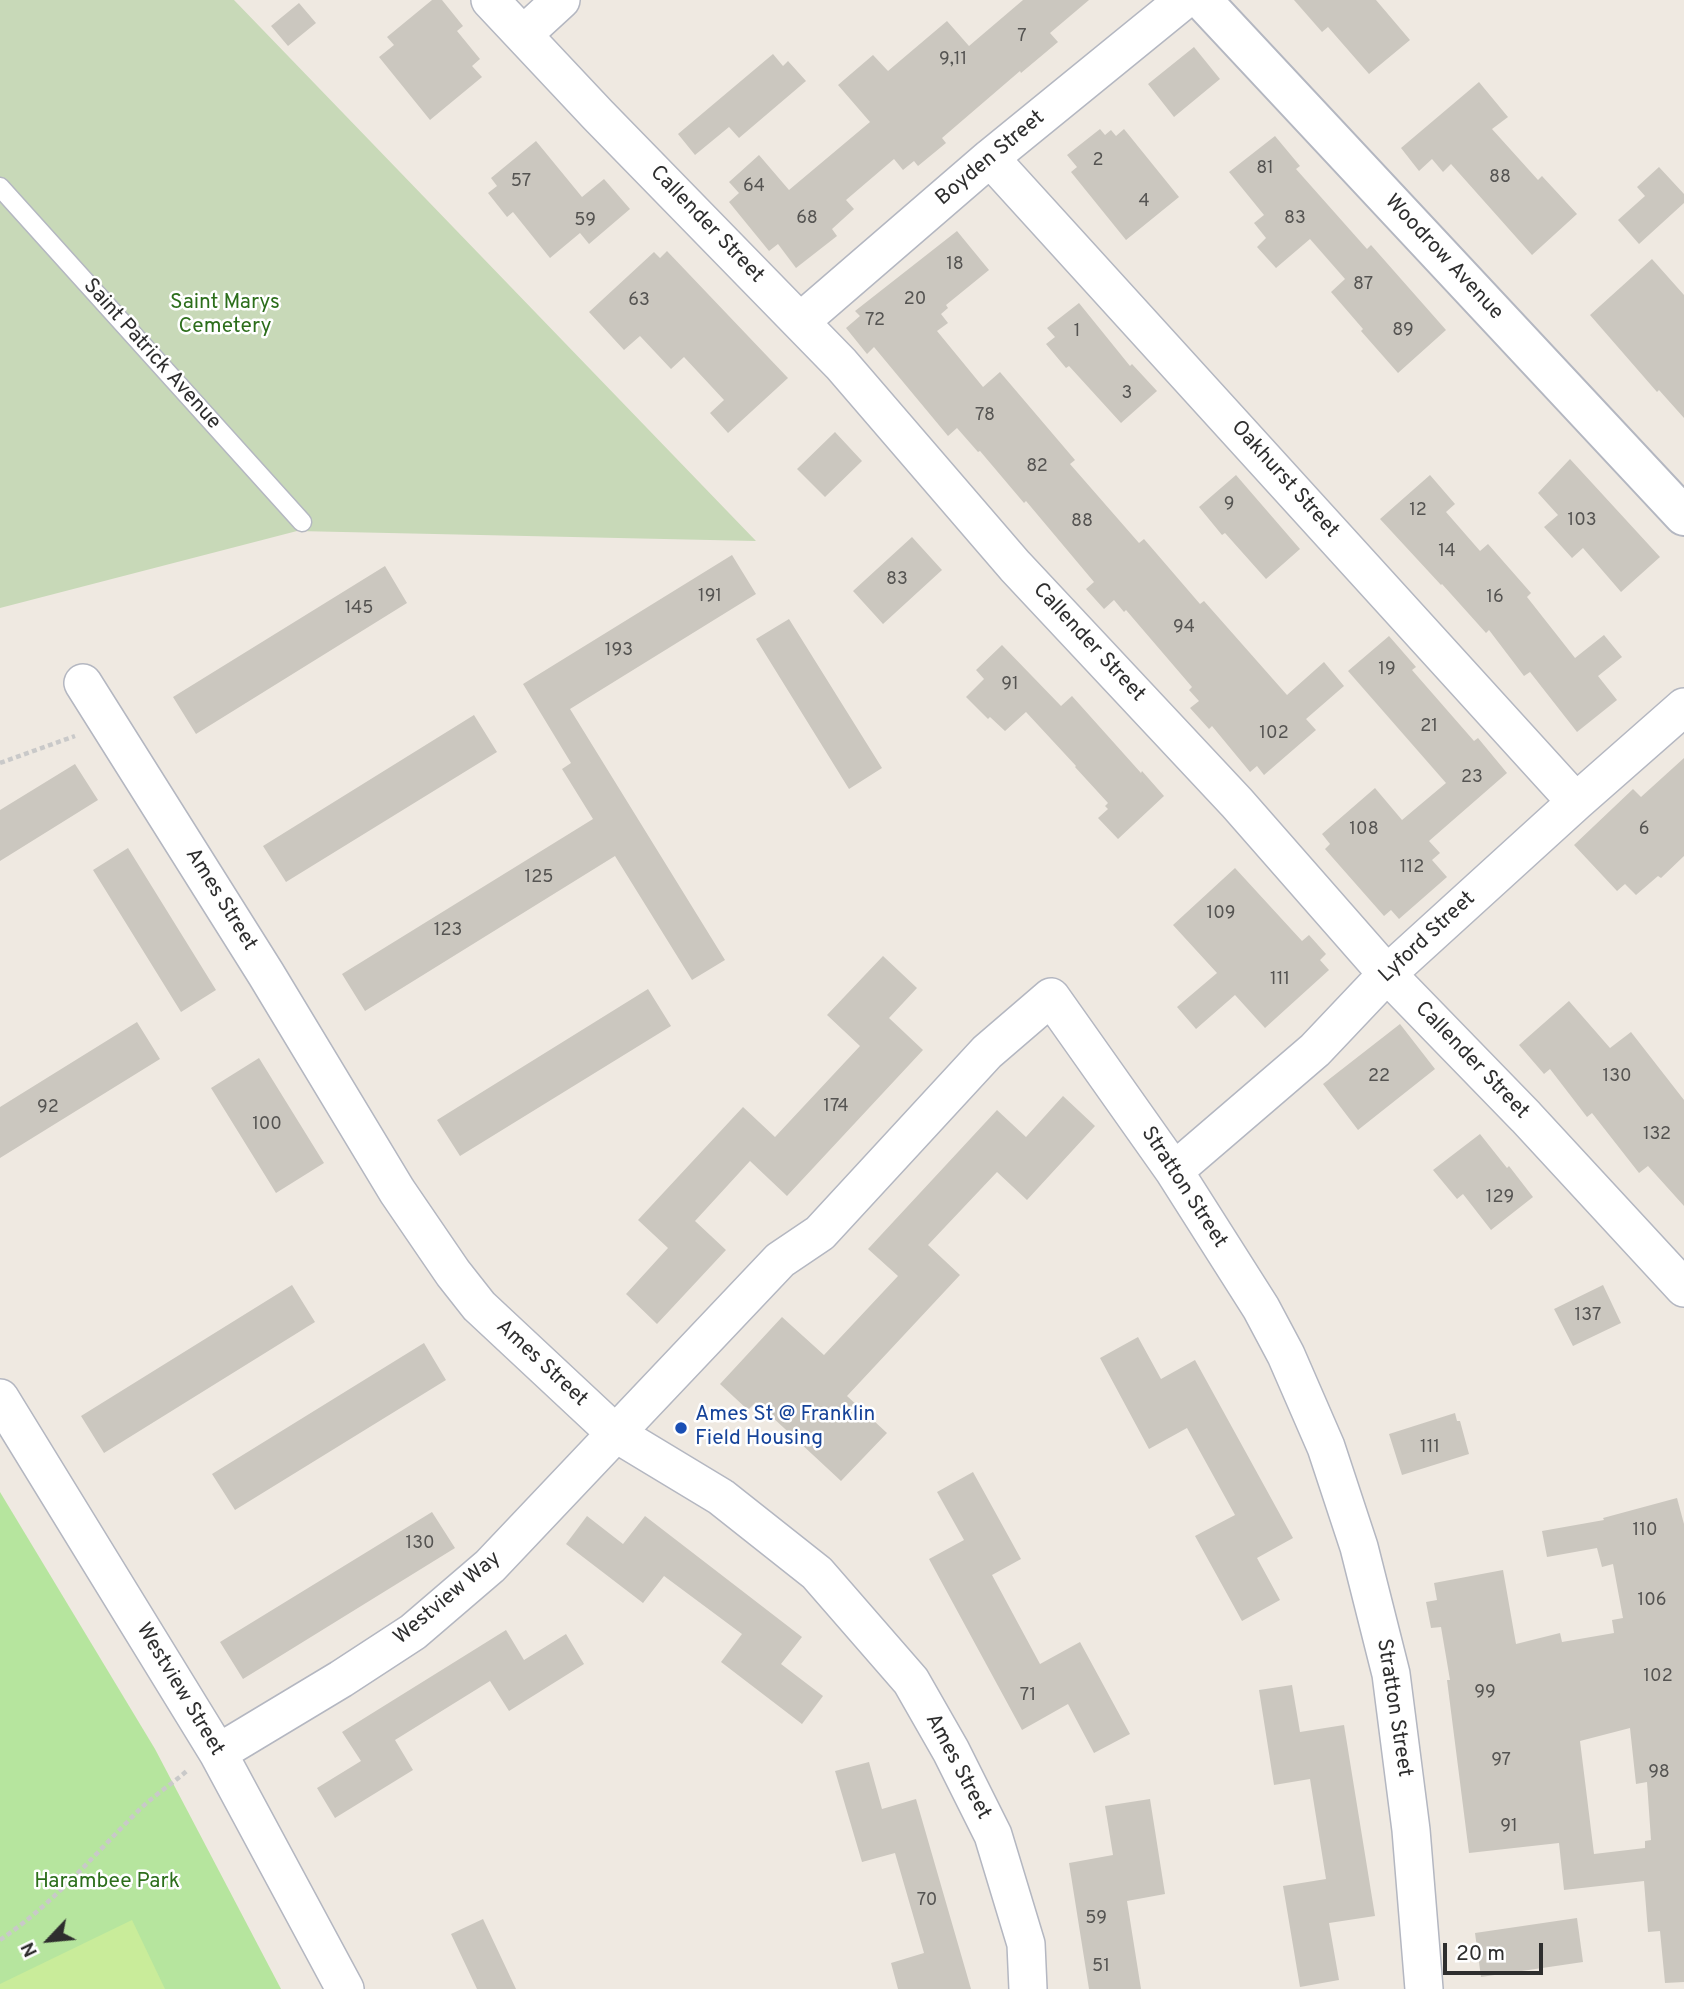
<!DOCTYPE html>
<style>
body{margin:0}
#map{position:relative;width:1684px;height:1989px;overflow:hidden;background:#efe9e1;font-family:Overpass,sans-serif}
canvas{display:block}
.north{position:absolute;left:14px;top:1905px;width:70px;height:70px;-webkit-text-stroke:5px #fff;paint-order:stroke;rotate:244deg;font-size:19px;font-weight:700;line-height:28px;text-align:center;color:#2e2e2e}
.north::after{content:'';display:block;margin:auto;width:24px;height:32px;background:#2e2e2e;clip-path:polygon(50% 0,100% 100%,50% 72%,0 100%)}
.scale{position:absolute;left:1443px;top:1943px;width:100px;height:32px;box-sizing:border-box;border:4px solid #2e2e2e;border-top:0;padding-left:9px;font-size:21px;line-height:24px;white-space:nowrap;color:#2e2e2e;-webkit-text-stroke:5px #fff;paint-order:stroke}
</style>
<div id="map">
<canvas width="1684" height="1989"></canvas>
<div class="north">N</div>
<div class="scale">20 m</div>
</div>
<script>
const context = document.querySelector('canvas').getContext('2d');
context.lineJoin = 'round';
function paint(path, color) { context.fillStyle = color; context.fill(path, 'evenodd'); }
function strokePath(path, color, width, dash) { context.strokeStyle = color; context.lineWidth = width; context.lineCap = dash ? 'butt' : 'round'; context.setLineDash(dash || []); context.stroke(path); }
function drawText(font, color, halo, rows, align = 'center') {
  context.font = font + ' Overpass,sans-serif'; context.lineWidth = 5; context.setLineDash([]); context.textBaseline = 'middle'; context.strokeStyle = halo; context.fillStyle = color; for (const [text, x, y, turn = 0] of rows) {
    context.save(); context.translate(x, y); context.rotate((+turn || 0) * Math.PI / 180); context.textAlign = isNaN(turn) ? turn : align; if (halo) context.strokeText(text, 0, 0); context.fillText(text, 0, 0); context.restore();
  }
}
paint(new Path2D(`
 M0,1492L155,1749L281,1989H0Z`), '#b6e59e');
paint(new Path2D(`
 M0,0H234L756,541L297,531L0,608Z`), '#c8d9b8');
paint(new Path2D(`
 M132,1920L165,1989H0V1984Z`), '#c9ec9a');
paint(new Path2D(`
 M432,0H442L463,26L457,31L480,59L472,66L482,77L430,120L379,57L394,45L387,37Z
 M1023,0H1089L1050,33L1058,42L1021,73L1020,71L942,138L946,143L918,166L914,161L903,170L894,159L846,200L854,209L832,229L837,236L796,268L778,244L769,251L729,202L739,193L729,182L759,155L789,190L870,122L838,85L873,55L888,71L947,21L969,46Z
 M1294,0H1376L1410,40L1369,74L1328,27L1322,32Z
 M299,3L316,23L288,46L271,26Z
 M1194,47L1220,79L1174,117L1148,84Z
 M773,54L783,66L788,61L806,81L739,138L729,127L695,155L678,134Z
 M1479,82L1508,117L1492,129L1538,180L1542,176L1577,214L1532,255L1451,164L1443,172L1432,159L1419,171L1401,148Z
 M1100,129L1105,135L1111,130L1116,136L1124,129L1179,197L1126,240L1071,172L1077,167L1067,155Z
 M1275,136L1300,166L1296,169L1367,249L1371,245L1446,330L1398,373L1361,331L1363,329L1331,292L1345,279L1310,239L1276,268L1257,247L1266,238L1254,223L1264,215L1229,172Z
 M536,141L582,197L604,179L630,209L589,244L580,233L550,258L513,212L507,217L488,193L497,186L491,178Z
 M1659,167L1684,194V203L1639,244L1618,220L1645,196L1637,187Z
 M957,231L989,270L946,305L948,308L941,314L948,323L937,331L983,387L1000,372L1075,460L1070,464L1139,543L1144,539L1200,604L1204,601L1287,695L1324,662L1344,686L1306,719L1316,730L1264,775L1257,766L1250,772L1212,726L1209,729L1190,708L1199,701L1189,690L1192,687L1126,610L1124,612L1114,600L1104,609L1086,589L1094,582L1026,501L1024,503L980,451L978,452L957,428L948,436L874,347L867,354L846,328L860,316L855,311Z
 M667,251L788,378L728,433L710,413L724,400L684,357L671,369L640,336L624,350L589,312L654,252L660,258Z
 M1652,259L1684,295V418L1659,390L1657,392L1590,315Z
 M1079,303L1130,366L1132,364L1157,391L1121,423L1069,366L1066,368L1046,344L1055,337L1047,328Z
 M835,432L862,461L825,497L797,469Z
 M1570,459L1660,557L1621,592L1583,548L1572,558L1544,527L1558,515L1538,493Z
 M1236,475L1300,549L1266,579L1225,533L1222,535L1199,507Z
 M1430,475L1455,504L1446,512L1480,551L1488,544L1531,593L1527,597L1575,658L1604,635L1622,657L1598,676L1617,700L1577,732L1530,672L1524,676L1489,630L1486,633L1442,584L1441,585L1380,519Z
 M912,537L942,570L883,624L853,591Z
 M732,555L756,594L570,709L725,960L692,980L615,856L365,1011L342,974L593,819L562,769L571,763L523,684Z
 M385,566L407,603L196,734L173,697Z
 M789,619L882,768L849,789L756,639Z
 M1389,636L1416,667L1412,670L1474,741L1478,738L1507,773L1429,841L1440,853L1432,860L1447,877L1399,919L1391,910L1384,916L1325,849L1330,844L1322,834L1375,788L1402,820L1446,783L1348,671Z
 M1002,645L1061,706L1072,696L1141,773L1142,771L1164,796L1118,839L1098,818L1108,809L1105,806L1108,803L1075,767L1076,766L1026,712L1005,731L990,717L988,719L966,697L984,679L976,670Z
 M474,715L497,752L286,882L263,846Z
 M1684,758V856L1661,878L1658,876L1636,895L1625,884L1617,891L1574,845L1633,789L1641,797Z
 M75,764L98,800L0,861V810Z
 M128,848L216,990L181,1012L93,870Z
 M1235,868L1302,941L1309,935L1326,954L1320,960L1329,970L1265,1028L1235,995L1196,1029L1177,1007L1217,973L1173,925Z
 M883,956L917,988L889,1018L923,1050L787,1196L750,1161L695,1221L726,1250L657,1324L626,1294L668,1248L638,1220L743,1107L775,1137L860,1046L827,1015Z
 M648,989L671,1026L460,1156L437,1120Z
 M1569,1001L1610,1048L1631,1032L1684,1100V1206L1648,1166L1639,1173L1592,1113L1587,1117L1550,1069L1544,1074L1519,1045Z
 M137,1022L160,1059L0,1158V1107Z
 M1400,1024L1435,1069L1358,1130L1323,1084Z
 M259,1058L324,1163L276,1193L211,1088Z
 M1063,1096L1095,1126L1027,1200L997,1172L928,1245L960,1275L847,1396L887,1433L841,1481L756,1402L748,1410L720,1384L782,1317L824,1355L898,1276L868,1249L997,1110L1026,1137Z
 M1480,1134L1507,1168L1509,1166L1533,1197L1491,1230L1463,1194L1457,1199L1433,1170Z
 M292,1285L315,1322L104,1453L81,1416Z
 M1603,1285L1621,1323L1573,1346L1554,1309Z
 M1138,1337L1161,1379L1195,1360L1293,1538L1257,1558L1280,1600L1242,1621L1195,1536L1235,1515L1187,1428L1149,1449L1100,1358Z
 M424,1343L446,1380L235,1510L212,1474Z
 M1455,1413L1457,1421H1460L1469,1454L1402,1475L1389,1434Z
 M973,1472L1021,1559L992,1575L1040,1664L1080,1642L1130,1734L1094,1753L1068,1704L1022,1730L929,1559L964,1540L937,1492Z
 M1677,1498L1684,1524V1982L1665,1983L1660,1931L1648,1932L1644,1881L1564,1890L1559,1843L1469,1853L1447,1680H1450L1441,1627L1431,1628L1426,1602L1437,1600L1434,1583L1503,1570L1516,1644L1560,1633L1562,1642L1614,1633L1612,1620L1623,1618L1613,1564L1602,1567L1597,1548L1547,1557L1542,1531L1604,1520L1603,1518ZM1630,1728L1636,1784L1647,1782L1651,1840L1645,1841V1848L1594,1854L1580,1741Z
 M432,1512L455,1548L243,1679L220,1642Z
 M587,1516L623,1544L645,1516L802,1637L781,1664L823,1696L802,1724L721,1662L742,1634L664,1576L643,1603L566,1544Z
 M506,1630L524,1660L566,1634L584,1664L509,1711L490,1681L395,1740L413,1770L335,1818L317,1788L361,1761L342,1732Z
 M1292,1685L1300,1732L1344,1725L1375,1916L1329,1923L1339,1980L1300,1987L1283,1886L1326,1879L1310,1779L1274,1785L1259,1690Z
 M869,1762L882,1809L916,1799L971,1989H898L891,1963L924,1953L895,1853L862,1862L835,1771Z
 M1150,1799L1165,1894L1127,1901L1141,1989H1089L1069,1863L1113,1855L1105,1806Z
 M1577,1918L1583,1962L1481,1977L1475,1933Z
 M483,1919L516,1989H477L451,1934Z`), '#cbc7bf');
const service = new Path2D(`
 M0,187L302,522`);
const minor = new Path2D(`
 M490,0L598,115L841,364L1015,566L1237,803L1387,974L1526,1117L1684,1288
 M524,34L561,0
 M990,158L1576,802
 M800,322L990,158L1184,0
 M83,683L266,974L397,1191L453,1273L479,1306L615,1433L721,1497L817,1573L911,1681L951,1751L993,1835L1026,1944L1028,1989
 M1174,1171L1315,1050L1387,974L1576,802L1684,707
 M0,1398L218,1753L345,1989
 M218,1753L341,1679L413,1632L490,1566L780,1260L820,1233L987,1052L1051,997L1174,1171L1261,1308L1286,1355L1326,1447L1359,1547L1391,1674L1411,1830L1424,1989`);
const tertiary = new Path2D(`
 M1202,0L1684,516`);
strokePath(service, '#b4b7c1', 21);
strokePath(minor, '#b4b7c1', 40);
strokePath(tertiary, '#b4b7c1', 42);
strokePath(new Path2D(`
 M0,763L75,736
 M0,1940C53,1904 93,1856 138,1811C153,1796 172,1784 188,1770`), '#c9c9c9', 4.5, [5, 3.5]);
strokePath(service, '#fff', 18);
strokePath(minor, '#fff', 37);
strokePath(tertiary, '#fff', 38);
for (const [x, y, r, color] of [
 [681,1428,7,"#1a4fb4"]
]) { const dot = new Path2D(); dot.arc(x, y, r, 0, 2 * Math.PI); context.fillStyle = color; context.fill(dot); strokePath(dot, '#fff', 2.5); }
drawText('18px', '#555452', null, [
 ["7",1022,37],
 ["9,11",953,60],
 ["2",1098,161],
 ["81",1265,169],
 ["88",1500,178],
 ["57",521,182],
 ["64",754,187],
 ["4",1144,202],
 ["68",807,219],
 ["83",1295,219],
 ["59",585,221],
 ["18",955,265],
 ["87",1363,285],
 ["20",915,300],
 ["63",639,301],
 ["72",875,321],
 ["89",1403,331],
 ["1",1077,332],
 ["3",1127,394],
 ["78",985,416],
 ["82",1037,467],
 ["9",1229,505],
 ["12",1418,511],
 ["103",1582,521],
 ["88",1082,522],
 ["14",1447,552],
 ["83",897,580],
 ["191",710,597],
 ["16",1495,598],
 ["145",359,609],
 ["94",1184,628],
 ["193",619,651],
 ["19",1387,670],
 ["91",1010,685],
 ["21",1429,727],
 ["102",1274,734],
 ["23",1472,778],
 ["108",1364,830],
 ["6",1644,830],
 ["112",1412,868],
 ["125",539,878],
 ["109",1221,914],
 ["123",448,931],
 ["111",1280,980],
 ["22",1379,1077],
 ["130",1617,1077],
 ["174",836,1107],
 ["92",48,1108],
 ["100",267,1125],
 ["132",1657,1135],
 ["129",1500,1198],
 ["137",1588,1316],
 ["111",1430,1448],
 ["110",1645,1531],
 ["130",420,1544],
 ["106",1652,1601],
 ["102",1658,1677],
 ["99",1485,1693],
 ["71",1028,1696],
 ["97",1501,1761],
 ["98",1659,1773],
 ["91",1509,1827],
 ["70",927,1901],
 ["59",1096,1919],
 ["51",1101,1967]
]);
drawText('21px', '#2e2e2e', '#fff', [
 ["Boyden Street",991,159,-40],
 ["Callender Street",706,225,46],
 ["Woodrow Avenue",1443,258,47],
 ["Saint Patrick Avenue",151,355,48],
 ["Oakhurst Street",1284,480,48],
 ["Callender Street",1088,643,47],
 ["Ames Street",220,900,58],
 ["Lyford Street",1428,938,-43],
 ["Callender Street",1471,1061,46],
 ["Stratton Street",1183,1188,57],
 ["Ames Street",541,1364,43],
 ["Westview Way",448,1599,-40],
 ["Westview Street",179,1690,59],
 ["Stratton Street",1393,1708,81],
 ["Ames Street",957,1767,62]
]);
drawText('21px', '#2c6e1b', '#fff', [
 ["Saint Marys",225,304],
 ["Cemetery",225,328],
 ["Harambee Park",107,1883]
]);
drawText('21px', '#164399', '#fff', [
 ["Ames St @ Franklin",695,1416],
 ["Field Housing",695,1440]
], 'left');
</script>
